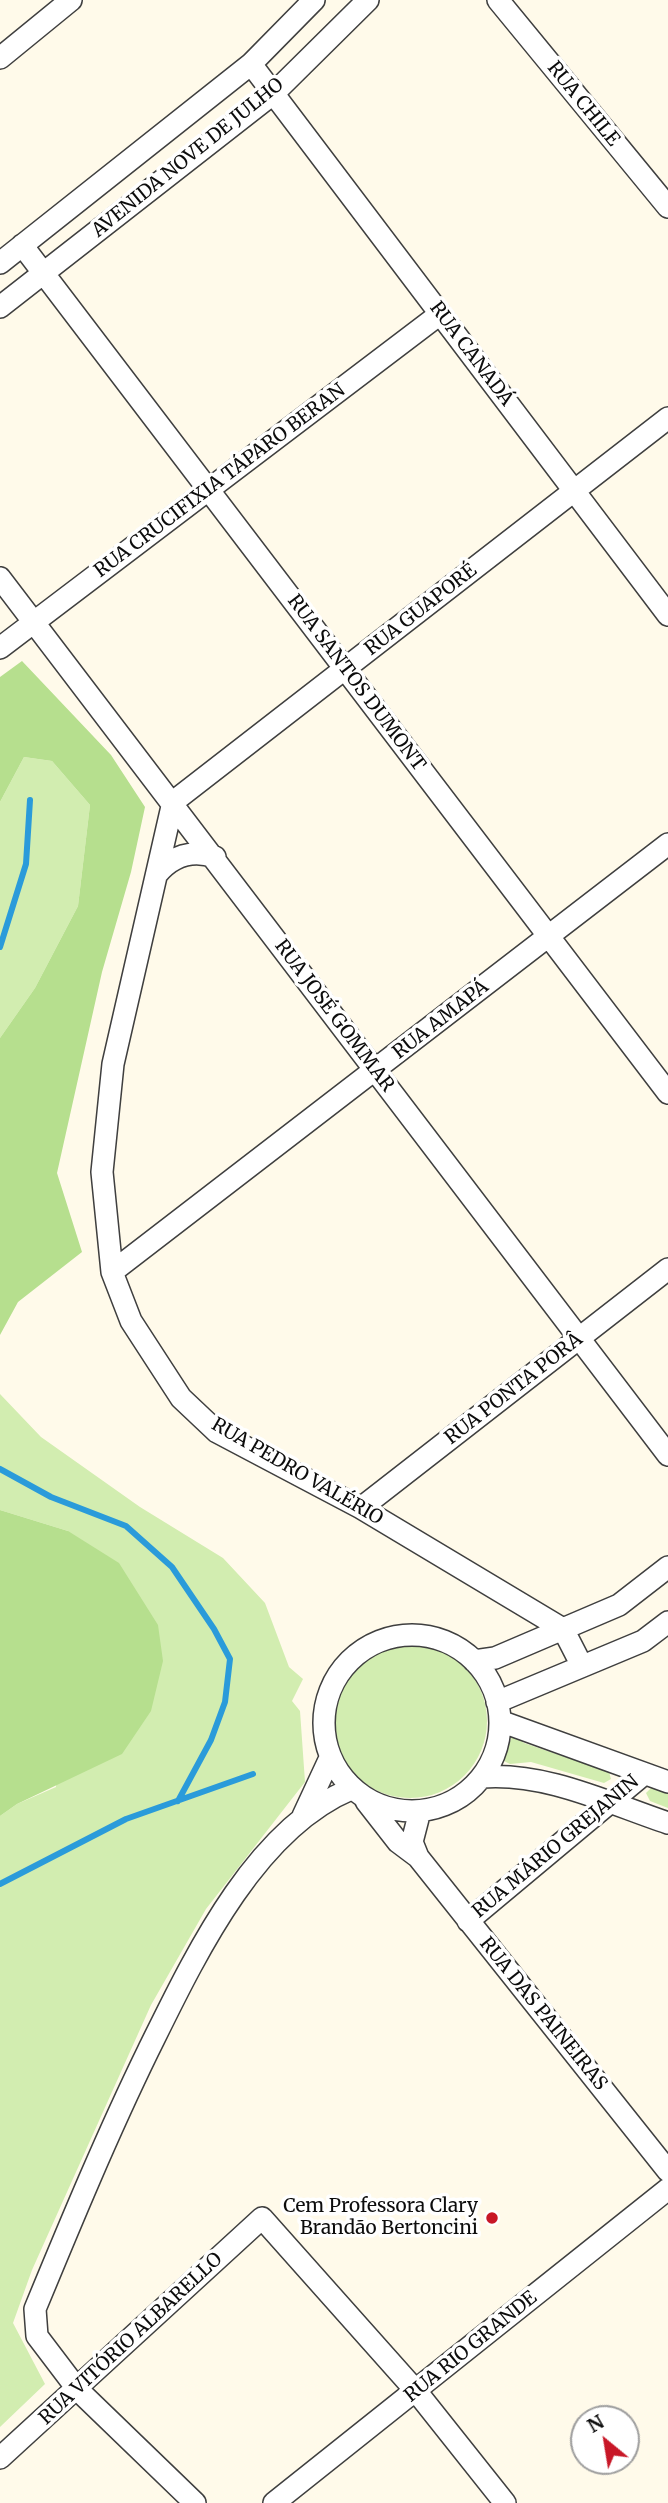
<!DOCTYPE html>
<meta charset="utf-8">
<style>
body{margin:0}
#map{position:relative;width:668px;height:2503px;overflow:hidden;background:#fffaea;font-family:Merriweather,serif}
canvas{display:block}
.north{position:absolute;left:570px;top:2405px;width:70px;height:70px;box-sizing:border-box;background:#fff;border:2px solid #9e9e9e;border-radius:50%;rotate:330deg;font-size:19px;font-weight:700;line-height:28px;text-align:center;color:#0c0c0c}
.north::after{content:'';display:block;margin:auto;width:24px;height:32px;background:#c81727;clip-path:polygon(50% 0,100% 100%,50% 72%,0 100%)}
</style>
<div id="map">
<canvas width="668" height="2503"></canvas>
<div class="north">N</div>
</div>
<script>
const context = document.querySelector('canvas').getContext('2d');
context.lineJoin = 'round';
function paint(path, color) { context.fillStyle = color; context.fill(path, 'evenodd'); }
function strokePath(path, color, width, dash) { context.strokeStyle = color; context.lineWidth = width; context.lineCap = dash ? 'butt' : 'round'; context.setLineDash(dash || []); context.stroke(path); }
function drawText(font, color, halo, rows, align = 'center') {
  context.font = font + ' Merriweather,serif'; context.lineWidth = 7; context.setLineDash([]); context.textBaseline = 'middle'; context.strokeStyle = halo; context.fillStyle = color; for (const [text, x, y, turn = 0] of rows) {
    context.save(); context.translate(x, y); context.rotate((+turn || 0) * Math.PI / 180); context.textAlign = isNaN(turn) ? turn : align; if (halo) context.strokeText(text, 0, 0); context.fillText(text, 0, 0); context.restore();
  }
}
paint(new Path2D(`
 M24,757L52,761L90,805L78,906L35,988L0,1038V802Z
 M0,1394L41,1437L140,1507L223,1558L265,1603L289,1667L303,1679L292,1701L300,1711L305,1782L206,1909L151,2005L32,2270L13,2323L45,2384L0,2427V1816L17,1804L56,1787L68,1531L0,1510Z
 M333 1721a77 77 0 1 1 154 0a77 77 0 1 1-154 0Z
 M512,1735L524,1743L609,1772L611,1779L604,1783L531,1762L510,1764L504,1761Z
 M653,1786L668,1791V1808L650,1801L646,1793Z`), '#d2edb0');
paint(new Path2D(`
 M22,661L111,755L145,807L131,872L102,972L57,1173L82,1252L18,1302L0,1335V1038L35,988L78,906L90,805L52,761L24,757L0,802V677Z
 M0,1510L68,1531L119,1563L158,1625L163,1661L151,1711L122,1754L17,1804L0,1816Z`), '#b6df8e');
strokePath(new Path2D(`
 M0,947L26,864L30,800
 M0,1469L51,1497L126,1526L172,1567L214,1629L230,1659L225,1702L211,1740L178,1801
 M0,1884L126,1819L253,1774`), '#2a9bda', 6);
const minor = new Path2D(`
 M498,0L668,207
 M0,58L71,0
 M251,64L668,615
 M22,245L668,1093
 M0,263L251,64L314,0
 M0,307L274,93L368,0
 M0,578L668,1455
 M0,648L440,314
 M157,874C172,856 192,849 215,857
 M112,1272L668,844
 M361,1508L668,1269
 M324 1723a88 88 0 1 1 176 0a88 88 0 1 1-176 0Z
 M474,1661L495,1658L619,1605L668,1567
 M582,1666L563,1629L361,1508L217,1432L181,1398L131,1321L112,1272L102,1172L113,1064L173,802L668,418
 M497,1702L643,1641L668,1622
 M500,1721L668,1782
 M482,1777C546,1772 608,1803 668,1823
 M366,1801L398,1842L418,1857L668,2171
 M303,1816L330,1758
 M418,1857L412,1842L420,1811
 M468,1921L644,1774
 M0,2458L262,2218L416,2391L505,2503
 M195,2503L78,2390L37,2336L35,2309C71,2222 107,2135 148,2051C193,1960 253,1830 351,1789
 M274,2503L668,2189`);
strokePath(minor, '#3f3f3f', 24);
strokePath(minor, '#fff', 21);
for (const [x, y, r, color] of [
 [492,2218,7,"#c81727"]
]) { const dot = new Path2D(); dot.arc(x, y, r, 0, 2 * Math.PI); context.fillStyle = color; context.fill(dot); strokePath(dot, '#fff', 2.5); }
drawText('19px', '#0c0c0c', '#fff', [
 ["RUA CHILE",583,104,51],
 ["AVENIDA NOVE DE JULHO",188,158,-39],
 ["RUA CANADÁ",471,354,53],
 ["RUA CRUCIFIXIA TÁPARO BERAN",220,481,-37],
 ["RUA GUAPORÉ",421,610,-38],
 ["RUA SANTOS DUMONT",356,683,53],
 ["RUA JOSÉ GOMMAR",334,1016,53],
 ["RUA AMAPÁ",441,1020,-38],
 ["RUA PONTA PORÂ",514,1389,-38],
 ["RUA PEDRO VALÉRIO",297,1472,30],
 ["RUA MÁRIO GREJANIN",556,1847,-40],
 ["RUA DAS PAINEIRAS",543,2014,51],
 ["RUA VITÓRIO ALBARELLO",131,2339,-43],
 ["RUA RIO GRANDE",471,2347,-39]
]);
drawText('19px', '#0c0c0c', '#fff', [
 ["Cem Professora Clary",478,2207],
 ["Brandão Bertoncini",478,2229]
], 'right');
</script>
